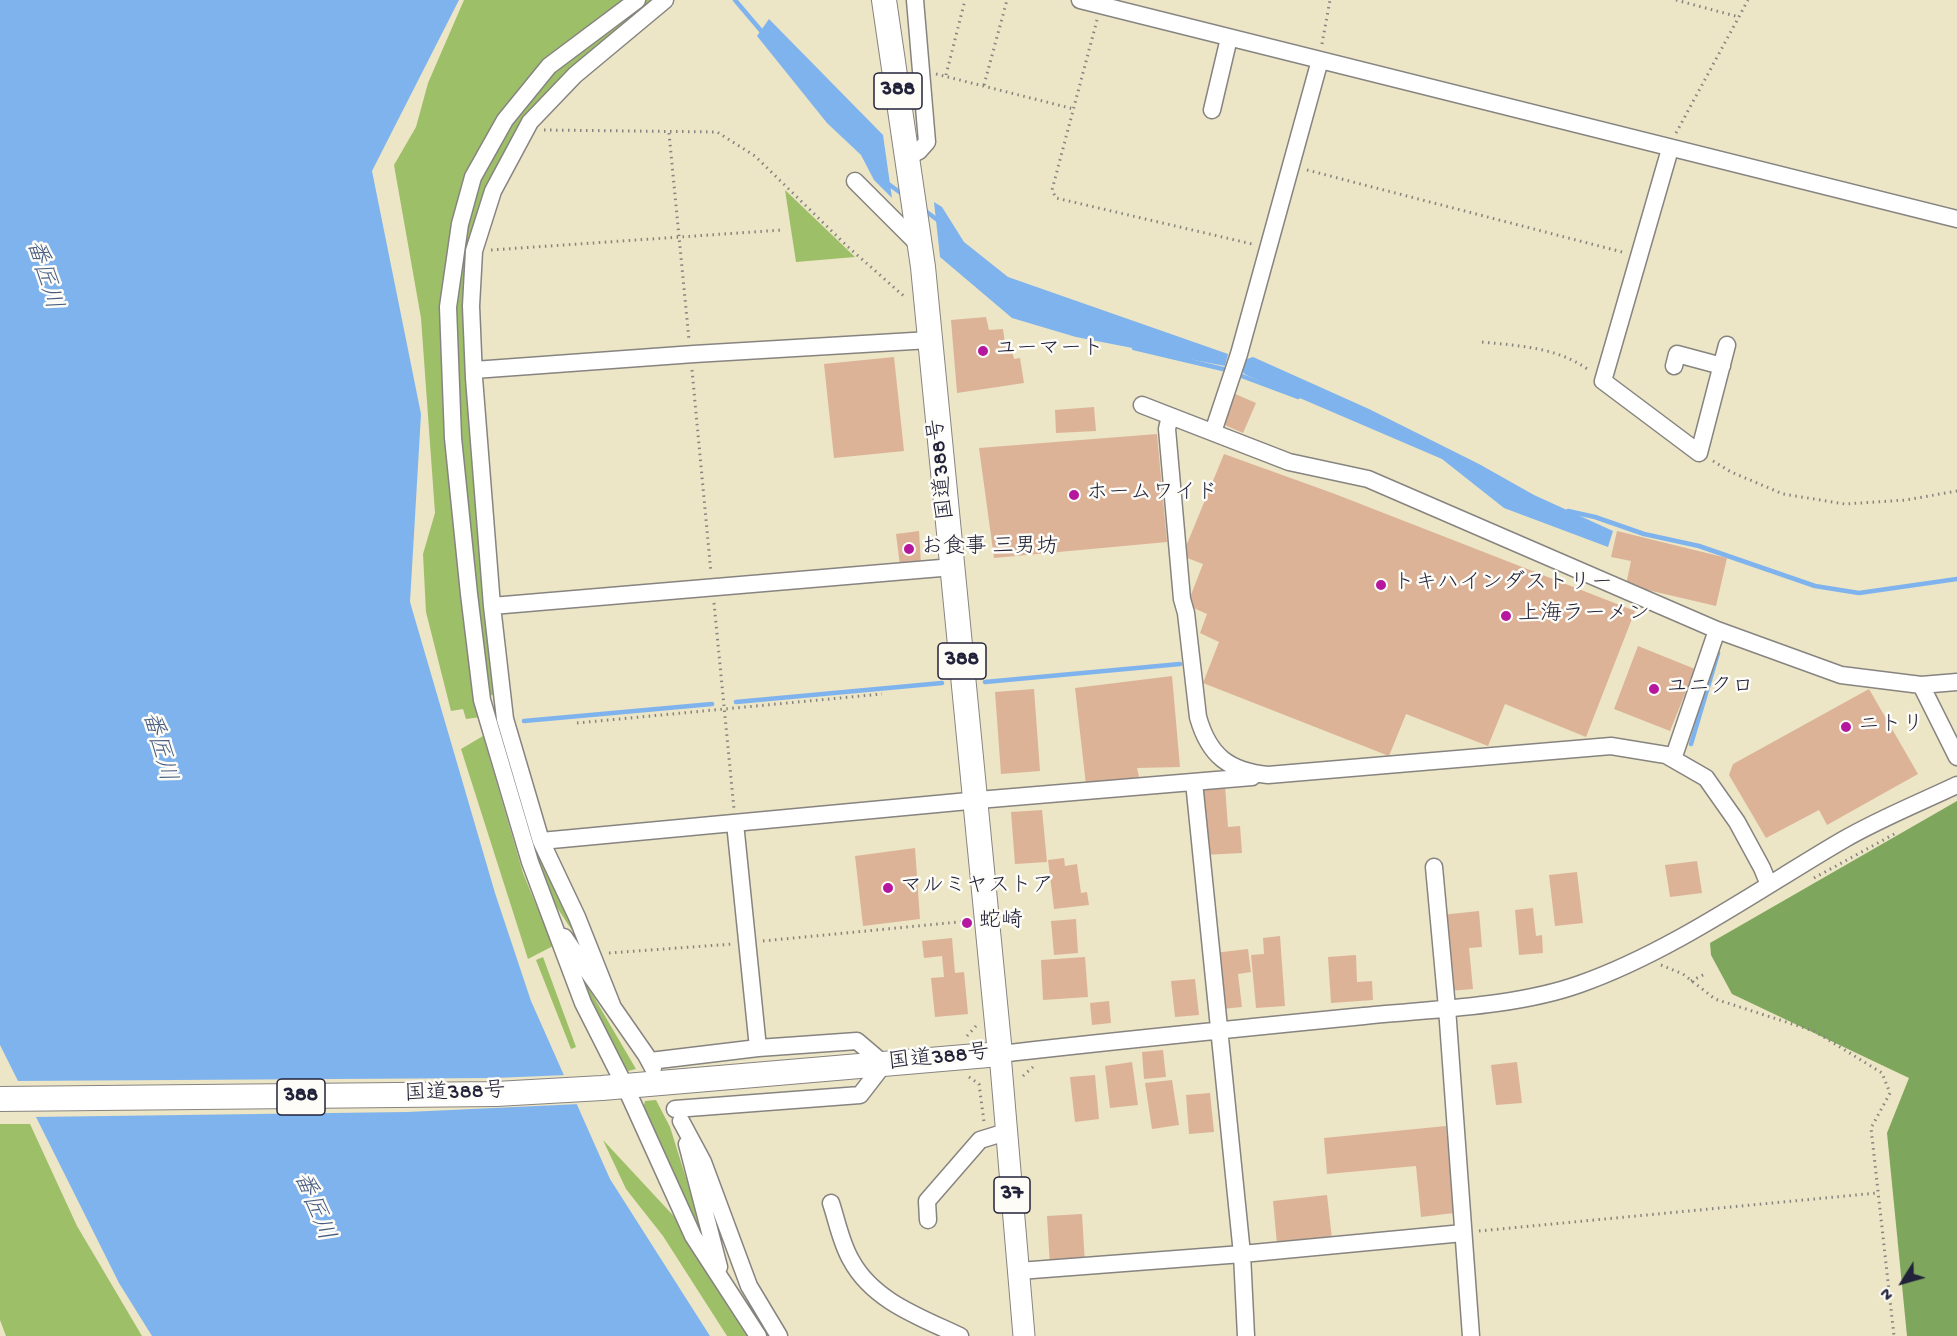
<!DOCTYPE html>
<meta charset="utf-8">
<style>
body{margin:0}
#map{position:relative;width:1957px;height:1336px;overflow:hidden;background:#ece5c6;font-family:"Gochi Hand",sans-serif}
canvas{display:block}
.north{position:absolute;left:1873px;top:1252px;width:60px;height:60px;-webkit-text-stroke:4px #fdfcf7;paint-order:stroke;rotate:233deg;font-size:16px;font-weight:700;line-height:24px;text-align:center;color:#22223b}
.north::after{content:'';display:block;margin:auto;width:21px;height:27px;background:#22223b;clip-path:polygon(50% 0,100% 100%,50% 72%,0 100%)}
</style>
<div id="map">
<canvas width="1957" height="1336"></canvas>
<div class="north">N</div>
</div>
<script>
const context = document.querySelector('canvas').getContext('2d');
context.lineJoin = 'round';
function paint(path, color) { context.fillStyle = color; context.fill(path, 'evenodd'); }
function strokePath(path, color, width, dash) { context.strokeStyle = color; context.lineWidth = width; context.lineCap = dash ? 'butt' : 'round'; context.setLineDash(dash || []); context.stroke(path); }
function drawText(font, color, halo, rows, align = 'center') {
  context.font = font + ' "Gochi Hand","Klee One",sans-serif'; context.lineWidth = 5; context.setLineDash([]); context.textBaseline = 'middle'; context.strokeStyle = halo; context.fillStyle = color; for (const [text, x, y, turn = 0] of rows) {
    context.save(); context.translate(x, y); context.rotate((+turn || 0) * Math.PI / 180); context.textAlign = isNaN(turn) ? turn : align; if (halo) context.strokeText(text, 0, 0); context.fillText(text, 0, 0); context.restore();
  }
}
paint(new Path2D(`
 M464,0H630L542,67L453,222L447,425L464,624L481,717L466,719L463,709L451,711L426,612L423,554L435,513L421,318L394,165L416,127L428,83Z
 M643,0H659L530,118L471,245L497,693L485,698L468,563L452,304L476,180L509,123L555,67Z
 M785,190L855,257L796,262Z
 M483,736L523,873L553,946L528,959L461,749Z
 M538,844L579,931L575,935L541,883L530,852Z
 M543,957L576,1047L571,1049L536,960Z
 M571,958L636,1069L624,1072Z
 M656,1100L670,1127L707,1245L642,1113L645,1101Z
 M0,1124H30L77,1226L142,1336H6L0,1320Z
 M603,1140L682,1225L757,1336H727L663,1236L626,1189Z`), '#9dbf68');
paint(new Path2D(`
 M1957,801V1336H1907L1887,1133L1909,1078L1732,994L1711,955L1710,943Z`), '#7ea65c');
paint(new Path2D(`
 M0,0H459L372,171L421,414L410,602L495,893L531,1001L610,1179L710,1336H152L119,1283L0,1045Z
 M769,19L883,135L892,198L874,180L861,155L827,123L757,36Z
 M934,202L942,207L964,242L1008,277L1228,354L1225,366L1076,337L1012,318L940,257Z
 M1253,357L1369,409L1479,464L1534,495L1613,531L1608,547L1504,508L1442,459L1246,375L1241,371L1244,360Z`), '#7fb3ed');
paint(new Path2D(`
 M567,1075L580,1104L407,1112L32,1117L14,1081L495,1078Z`), '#ece5c6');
strokePath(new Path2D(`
 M735,0L763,33
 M887,183L905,196
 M924,210L939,221
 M1134,348L1223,369L1298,397
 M1568,511L1595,517L1644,534L1699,546L1815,586L1859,593L1957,579
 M985,682L1180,664
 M736,702L942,683
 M524,721L712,704
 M1691,744L1718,653`), '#7fb3ed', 4.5);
paint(new Path2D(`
 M986,317L989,330L1003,329L1005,344L1010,343L1014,359L1020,358L1024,383L957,393L951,320Z
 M894,357L904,451L834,458L824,364Z
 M1233,393L1256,403L1243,433L1220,423Z
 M1094,407L1096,431L1056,433L1055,410Z
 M1157,434L1167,542L994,558L979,448Z
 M1224,454L1335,494L1635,611L1586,737L1505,704L1488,746L1406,714L1389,756L1203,683L1219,642L1200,633L1207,614L1187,605L1203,564L1182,556Z
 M919,531L921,564L900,566L896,534Z
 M1617,531L1727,558L1716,606L1626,585L1631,561L1611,557Z
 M1638,646L1695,669L1670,731L1614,709Z
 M1172,676L1180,767L1137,768L1139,777L1086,785L1075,688Z
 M1034,689L1040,771L1001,774L995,692Z
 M1869,689L1918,774L1827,825L1819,810L1766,838L1729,775L1733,764Z
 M1225,786L1228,827L1240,826L1242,853L1204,855L1199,788Z
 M1042,810L1047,862L1015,864L1011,812Z
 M915,848L920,919L863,926L855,856Z
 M1064,858L1065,866L1077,864L1081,893L1087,892L1089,905L1054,909L1048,860Z
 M1697,861L1702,893L1670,897L1665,865Z
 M1577,872L1583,923L1555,926L1549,875Z
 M1533,908L1536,936L1542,935L1543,953L1519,955L1515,910Z
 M1479,911L1482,947L1469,948L1473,989L1449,991L1441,915Z
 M1076,919L1078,953L1054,955L1051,921Z
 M1280,936L1285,1006L1256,1008L1251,955L1264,954L1263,938Z
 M952,938L955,973L964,972L968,1014L935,1017L931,978L944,977L942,956L924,958L922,941Z
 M1248,949L1251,972L1238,974L1242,1007L1221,1009L1214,953Z
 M1356,955L1357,982L1372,981L1373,1000L1331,1003L1328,957Z
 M1085,957L1088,997L1043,1000L1041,960Z
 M1195,979L1199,1015L1175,1017L1171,981Z
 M1109,1001L1111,1023L1092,1025L1090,1003Z
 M1163,1050L1166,1077L1144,1079L1142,1052Z
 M1132,1062L1138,1105L1110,1108L1105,1066Z
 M1517,1062L1522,1103L1496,1105L1491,1065Z
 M1095,1075L1099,1119L1075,1122L1070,1077Z
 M1172,1080L1179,1125L1152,1129L1145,1083Z
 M1210,1093L1214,1132L1189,1134L1186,1095Z
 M1446,1126L1454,1213L1421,1217L1416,1166L1327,1174L1324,1138Z
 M1327,1195L1332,1239L1277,1244L1273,1201Z
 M1082,1214L1085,1264L1050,1266L1047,1216Z`), '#ddb398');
const minor = new Path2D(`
 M637,0L549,66L505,120L473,177L460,224L448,307L453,438L469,594L482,700L530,862L583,1003L625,1086L693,1236L758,1336
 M1080,0L1957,219
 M1212,110L1229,38
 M1670,149L1603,381L1699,453L1727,345
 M908,157L919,151L927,142L915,0
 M855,181L920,246
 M1674,366L1677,354L1722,366
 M474,370L694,354L930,340
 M1142,405L1289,462L1368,479L1717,630L1841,675L1921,685L1957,682
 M1170,416L1167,429L1182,599L1186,613L1198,717C1209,756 1229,771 1268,775L1611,746L1666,755L1706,778L1737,822L1762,868L1769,885
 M1213,432L1239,354L1320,60
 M492,606L953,567
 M1921,685L1957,757
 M1673,759L1717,630
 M1194,782L1242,1254L1246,1336
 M735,823L758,1048
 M541,841L990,799L1252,777
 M1434,867L1447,1008L1471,1336
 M564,937L646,1055L653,1068
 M612,1005L577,917L541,841L505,719L492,606L474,378L471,306L474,251L493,191L530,122L575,75L665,0
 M1000,1054C1121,1040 1242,1028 1364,1016C1432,1009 1516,1007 1580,984C1671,952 1759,889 1843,840C1879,819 1919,803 1957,785
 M650,1061L758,1048L857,1041L884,1064L860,1095L675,1109
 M681,1121L703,1162L749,1286L779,1336
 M687,1144L719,1267
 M831,1203C837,1221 841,1243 851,1260C873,1301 920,1317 960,1336
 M928,1220L927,1201L980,1140L1006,1132
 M1019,1271L1242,1254L1463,1233`);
const major = new Path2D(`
 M1000,1054L1024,1336`);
const highway = new Path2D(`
 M0,1099L496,1094L602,1088L1000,1054L923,267L884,0`);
strokePath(minor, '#878480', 19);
strokePath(major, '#878480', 23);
strokePath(highway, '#878480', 26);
strokePath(new Path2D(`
 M1676,0L1739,17
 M1097,20L1052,190L1056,198L1252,244
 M1322,44L1330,0
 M936,74L1074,109
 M946,75L965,0
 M984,85L1007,0
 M544,130L717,132L755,156L847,246L906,298
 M669,133L689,340
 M1676,133L1748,0
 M1307,170L1626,253
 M491,250L782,230
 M1482,342C1520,346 1558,347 1590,371
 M692,370L711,573
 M1713,461L1731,472L1783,494L1845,504L1906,500L1957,491
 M714,603L734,809
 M577,723L882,694
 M1814,878L1898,832
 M763,941L969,921
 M609,953L733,944
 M1661,965L1683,974L1715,999L1814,1031L1882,1073L1890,1093L1871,1128L1894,1336
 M1691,981L1705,974
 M967,1036L976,1026
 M1023,1076L1033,1067
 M969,1077L979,1084L984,1122
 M1479,1231L1877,1193`), '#878480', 3, [1.5, 4.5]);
strokePath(minor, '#fff', 16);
strokePath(major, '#fff', 21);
strokePath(highway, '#fff', 24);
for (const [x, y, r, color] of [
 [983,351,6,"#b5179e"],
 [1074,495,6,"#b5179e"],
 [909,549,6,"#b5179e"],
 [1381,585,6,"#b5179e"],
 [1506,616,6,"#b5179e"],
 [1654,689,6,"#b5179e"],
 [1846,727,6,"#b5179e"],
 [888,888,6,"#b5179e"],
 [967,923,6,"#b5179e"]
]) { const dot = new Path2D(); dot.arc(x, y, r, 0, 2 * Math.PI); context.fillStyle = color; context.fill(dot); strokePath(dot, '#fdfcf7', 2); }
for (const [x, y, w] of [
 [898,91,48],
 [962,661,48],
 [301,1097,48],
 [1012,1195,36]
]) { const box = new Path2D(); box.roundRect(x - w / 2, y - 18, w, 36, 4.5); context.fillStyle = '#fdfcf7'; context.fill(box); strokePath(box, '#22223b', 1.5); }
drawText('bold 21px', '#22223b', null, [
 ["388",898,91],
 ["388",962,661],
 ["388",301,1097],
 ["37",1012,1195]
]);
drawText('22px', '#22223b', '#fdfcf7', [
 ["ユーマート",995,351],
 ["ホームワイド",1086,495],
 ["お食事 三男坊",921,549],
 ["トキハインダストリー",1393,585],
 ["上海ラーメン",1518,616],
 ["ユニクロ",1666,689],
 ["ニトリ",1858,727],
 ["マルミヤストア",900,888],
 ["蛇崎",979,923]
], 'left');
drawText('22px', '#22223b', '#fdfcf7', [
 ["国道388号",943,469,-96],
 ["国道388号",939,1059,-6],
 ["国道388号",455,1094,-2]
]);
drawText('italic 24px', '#475c82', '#fdfcf7', [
 ["番匠川",42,275,73],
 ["番匠川",157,747,75],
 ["番匠川",312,1207,68]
]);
</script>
